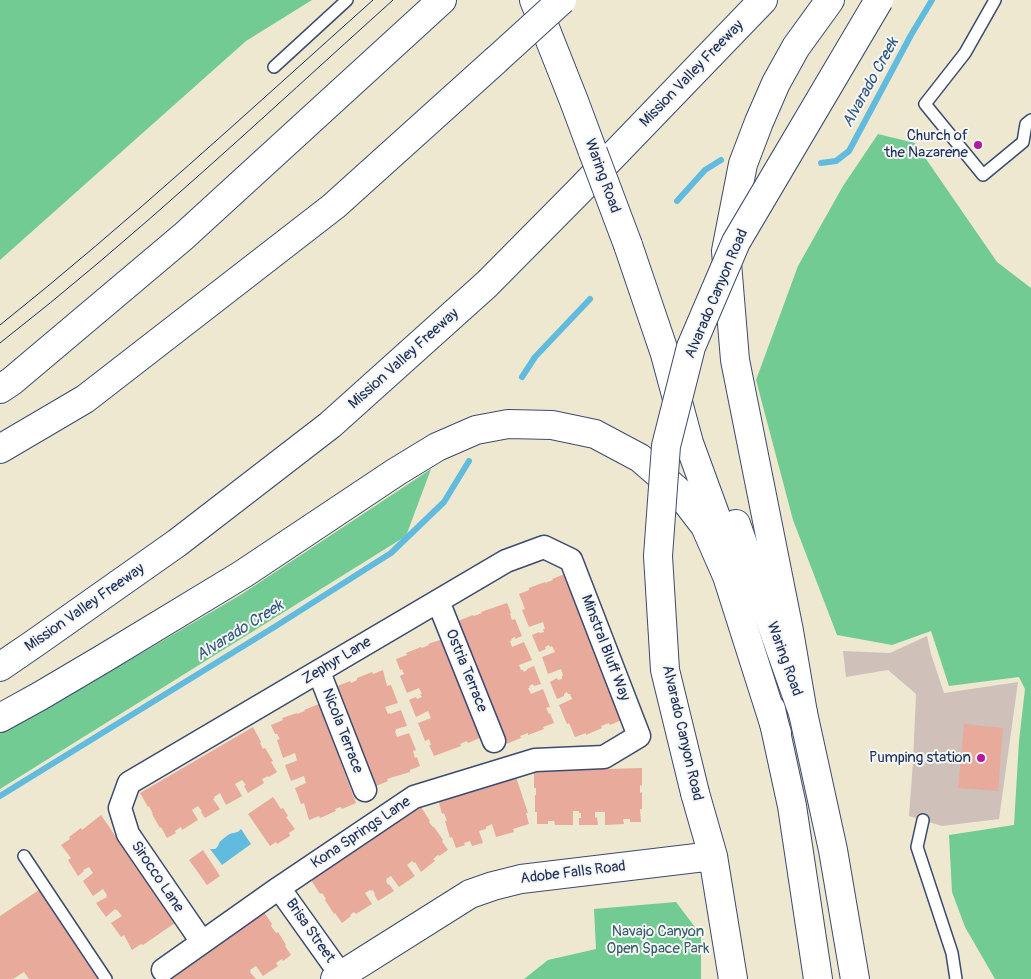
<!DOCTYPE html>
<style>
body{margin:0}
canvas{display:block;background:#eee8d0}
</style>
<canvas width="1031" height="979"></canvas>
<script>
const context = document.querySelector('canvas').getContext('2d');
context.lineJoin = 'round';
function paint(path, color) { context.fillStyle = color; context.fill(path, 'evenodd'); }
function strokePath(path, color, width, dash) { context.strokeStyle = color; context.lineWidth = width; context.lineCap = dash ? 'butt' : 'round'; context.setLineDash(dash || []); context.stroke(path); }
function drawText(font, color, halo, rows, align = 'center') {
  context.font = font + ' Pangolin,sans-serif'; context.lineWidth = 4; context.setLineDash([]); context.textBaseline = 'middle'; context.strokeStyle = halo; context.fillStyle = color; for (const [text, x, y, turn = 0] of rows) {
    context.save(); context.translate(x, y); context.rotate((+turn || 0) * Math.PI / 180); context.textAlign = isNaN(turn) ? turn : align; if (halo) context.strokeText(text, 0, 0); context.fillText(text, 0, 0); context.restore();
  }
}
paint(new Path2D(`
 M927,636L931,654L944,693L1018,682L999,819L942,826L909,816L913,762L916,694L888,670L846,677L843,651L890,653Z`), '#cfc0ba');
paint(new Path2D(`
 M0,0H312L246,41L0,260Z
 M878,134L915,143L997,262L1031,288V979H995L965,927L952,892L949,835L1014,825L1019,741L1025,689L1019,677L949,686L931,631L892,645L837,635L793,520L756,380L798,266L843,186Z
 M431,469L406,536L0,789V733L84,687L242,594Z
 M676,902L701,935V979H524L548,960L596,949L594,909Z`), '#72cb92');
paint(new Path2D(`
 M241,829L251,844L222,865L210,849H215L218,846L219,843C221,840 225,837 228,835C233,832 237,834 241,829Z`), '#61bbde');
strokePath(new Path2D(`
 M821,163L836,161L849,151L911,35L932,0
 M677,201L705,170L721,160
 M522,377L535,357L590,299
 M0,796L276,626L391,553L444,502L469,461`), '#61bbde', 6);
paint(new Path2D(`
 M567,573L624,719L610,725L609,723L601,726L602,728L586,735V733L575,737L569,723L567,724L559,705L572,699L570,694H568L567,692L564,694V696L557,699L550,682L557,678L558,680L562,679V676L563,675L561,669L548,674L542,657L555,652L552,646L550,647L549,645L545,647L546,649L539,652L532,635L539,632L540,633L544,632L543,629H545L543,622L529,627L522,610L525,609L519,594L529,590V588L545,582V583L553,580L552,579Z
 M507,603L511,613L510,614L512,620L515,619L522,636L515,639V637L511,639L512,640L510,641L512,647L524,642L532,660L519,665L521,670H523L524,672L527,670V669L534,666L541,684L534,686L533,684L529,686L530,688H528L531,694L543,689L550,707L546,708L549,714L550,713L554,723L543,727L544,729L528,735V733L520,736L521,738L506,744L472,658L473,657L458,621L473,615L474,616L482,613L481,612Z
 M443,639L482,737L468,743L467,741L460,744L461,746L434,756L429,745H431L429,739L425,741L418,723L431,718L428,711L416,717L409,700L416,697L417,699L422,697L420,694H422L419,688L407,693L400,676L404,674L402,669L400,670L396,659L407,655L406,653L421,647L422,648L429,645L428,644Z
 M383,670L387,686L391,685L398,703L385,707L388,714L390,713V714L401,710L407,726L396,729V730L395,731L397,737L409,733L416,750L413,751L415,758L417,757L420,766L410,770V772L387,779L388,781L374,787L335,687L350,681L351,683L357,680V678L372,672L373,674Z
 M319,704L356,803L342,809L341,807L335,809L336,811L320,818L319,816L309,820L304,803L301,804L295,788L306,783L304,776L291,781L285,765L296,761L297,760L295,753L283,758L277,740L280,739L277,734H275L271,725L283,720L282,718L297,713V714L305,711L304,710Z
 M964,724L1003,728L998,791L958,788Z
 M253,727L261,742L260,743L263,749L265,748L273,761L271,762L277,772L269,777L268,776L262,779L264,783L248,793L244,786L246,785L242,780L235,784L242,796L226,805L220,793L214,797L215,798L213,799L220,809L205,818L201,812L202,811L198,806L192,810L198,820L182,830L181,827L175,831L176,833L167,838L161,827L160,828L152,814H153L149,806L148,807L140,793Z
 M642,768V786L640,785V793L642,792V809H640L641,822H630V819H623L624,824L605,825V812H595V818L597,817L598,825H579V818H581V813H579V811H573V825H555L554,821H548V824H537V812H535V795H536V788H534V771Z
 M515,774L528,813H526L529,824L513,829L514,832L496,837L492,824L486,827V829L479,831L483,843L472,846L470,841L464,843L465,845L456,848L452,837L450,838L445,821H447L444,813L442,814L438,799Z
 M273,797L281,809L283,808L288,816L286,817L295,829L289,833L290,836L277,844L276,842L270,846L248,814Z
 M421,807L430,821L429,822L433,827H434L443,840L442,841L448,850L439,856L438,855L433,859L435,861L421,872L415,862L414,863L412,861L407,865L415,876L399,887L391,876L386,879L387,880L386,881L388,885L389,884L394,891L378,901L374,894H375L373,890L371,891L370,890L365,893L372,904L356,914L354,912L350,915L351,916L342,923L335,913L334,914L325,900L326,899L322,893L320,894L311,880Z
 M101,815L175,923L143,945L141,944L132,950L124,935L121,937L111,923L122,916L117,910H116L115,909L106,917L96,903L107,897L106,896L107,895L103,889L93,896L83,881L93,873L89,867L83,870L84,871L78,876L68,860L71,858L61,845L70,839L69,837L81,828L82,830Z
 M203,850L220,876L207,885L189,860Z
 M39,890L99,979H29L24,972L13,979H0V916Z
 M264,912L272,924L271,926L276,933L278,932L286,945L285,946L291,955L283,961L282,959L276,963L278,966L263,976L256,966L250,970L251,971L250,972L256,979H165Z`), '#e7aa9b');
const lane = new Path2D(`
 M995,0L965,53L925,104L983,175L1023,142L1026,124L1031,120
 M274,67L347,0
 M923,820L917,847L952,953L956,979
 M24,856L106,979`);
const street = new Path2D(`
 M438,601L494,741
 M319,672L365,790
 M279,888L341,975
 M163,970L279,888L414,797L535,760L604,757L639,736L571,560L544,547L506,561L129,783L120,808L128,834L202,942`);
const secondary = new Path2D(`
 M534,0L574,101L593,152
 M628,245L665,354L689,443L723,536L729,557
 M736,524L803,713L833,850L855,979
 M771,709L792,806L818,979
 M695,793L713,856L733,979
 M335,979L470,894L493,886L521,879L713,856`);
const highway = new Path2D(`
 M0,389L12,381L184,236L442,0
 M0,449L85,399L334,206L496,60
 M0,667L35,643L177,543L330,425L487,284L580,190L763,0
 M803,713L789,631L735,360L726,251L743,164L759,122L776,83L796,47L830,0
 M0,718L40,696L106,657L243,574L396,472L437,447L476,430L508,424L552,425L595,434L640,458L678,491L705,526L727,576L777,733`);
strokePath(lane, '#3b4b6f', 14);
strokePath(street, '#3b4b6f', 25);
strokePath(secondary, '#3b4b6f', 30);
strokePath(highway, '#3b4b6f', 30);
strokePath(lane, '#fff', 11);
strokePath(street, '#fff', 22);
strokePath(secondary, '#fff', 28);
strokePath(highway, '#fff', 28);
strokePath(new Path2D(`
 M0,325C129,222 250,110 373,0
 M0,343C137,236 264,116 393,0`), '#1b2f5e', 1);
const secondaryBridge = new Path2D(`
 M593,152L628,245
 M695,793L665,670L658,556L666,446L691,347L736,242L879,0`);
const highwayBridge = new Path2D(`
 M496,60L562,0`);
strokePath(secondaryBridge, '#3b4b6f', 30, []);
strokePath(highwayBridge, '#3b4b6f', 30, []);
strokePath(secondaryBridge, '#fff', 28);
strokePath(highwayBridge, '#fff', 28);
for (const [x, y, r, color] of [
 [978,145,5,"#b5179e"],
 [981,758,5,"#b5179e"]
]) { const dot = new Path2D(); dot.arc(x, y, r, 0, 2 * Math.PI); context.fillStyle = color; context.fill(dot); strokePath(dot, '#f6f6f2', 2); }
drawText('15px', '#1b2f5e', '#f6f6f2', [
 ["Mission Valley Freeway",692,74,-46],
 ["Waring Road",602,176,70],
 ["Alvarado Canyon Road",717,294,-67],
 ["Mission Valley Freeway",404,359,-42],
 ["Mission Valley Freeway",85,608,-35],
 ["Minstral Bluff Way",605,648,69],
 ["Waring Road",784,659,70],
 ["Zephyr Lane",337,661,-31],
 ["Ostria Terrace",466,671,68],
 ["Nicola Terrace",342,731,69],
 ["Alvarado Canyon Road",682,733,77],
 ["Kona Springs Lane",361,833,-34],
 ["Adobe Falls Road",573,873,-7],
 ["Sirocco Lane",157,877,56],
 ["Brisa Street",310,931,55]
]);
drawText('15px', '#1b2f5e', '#f6f6f2', [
 ["Church of",968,136],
 ["the Nazarene",968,153],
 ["Pumping station",971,758]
], 'right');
drawText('15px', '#355e6e', '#f6f6f2', [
 ["Navajo Canyon",658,932],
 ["Open Space Park",658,949]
]);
drawText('italic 16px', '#305984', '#f6f6f2', [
 ["Alvarado Creek",871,83,-61],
 ["Alvarado Creek",240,631,-32]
]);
</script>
